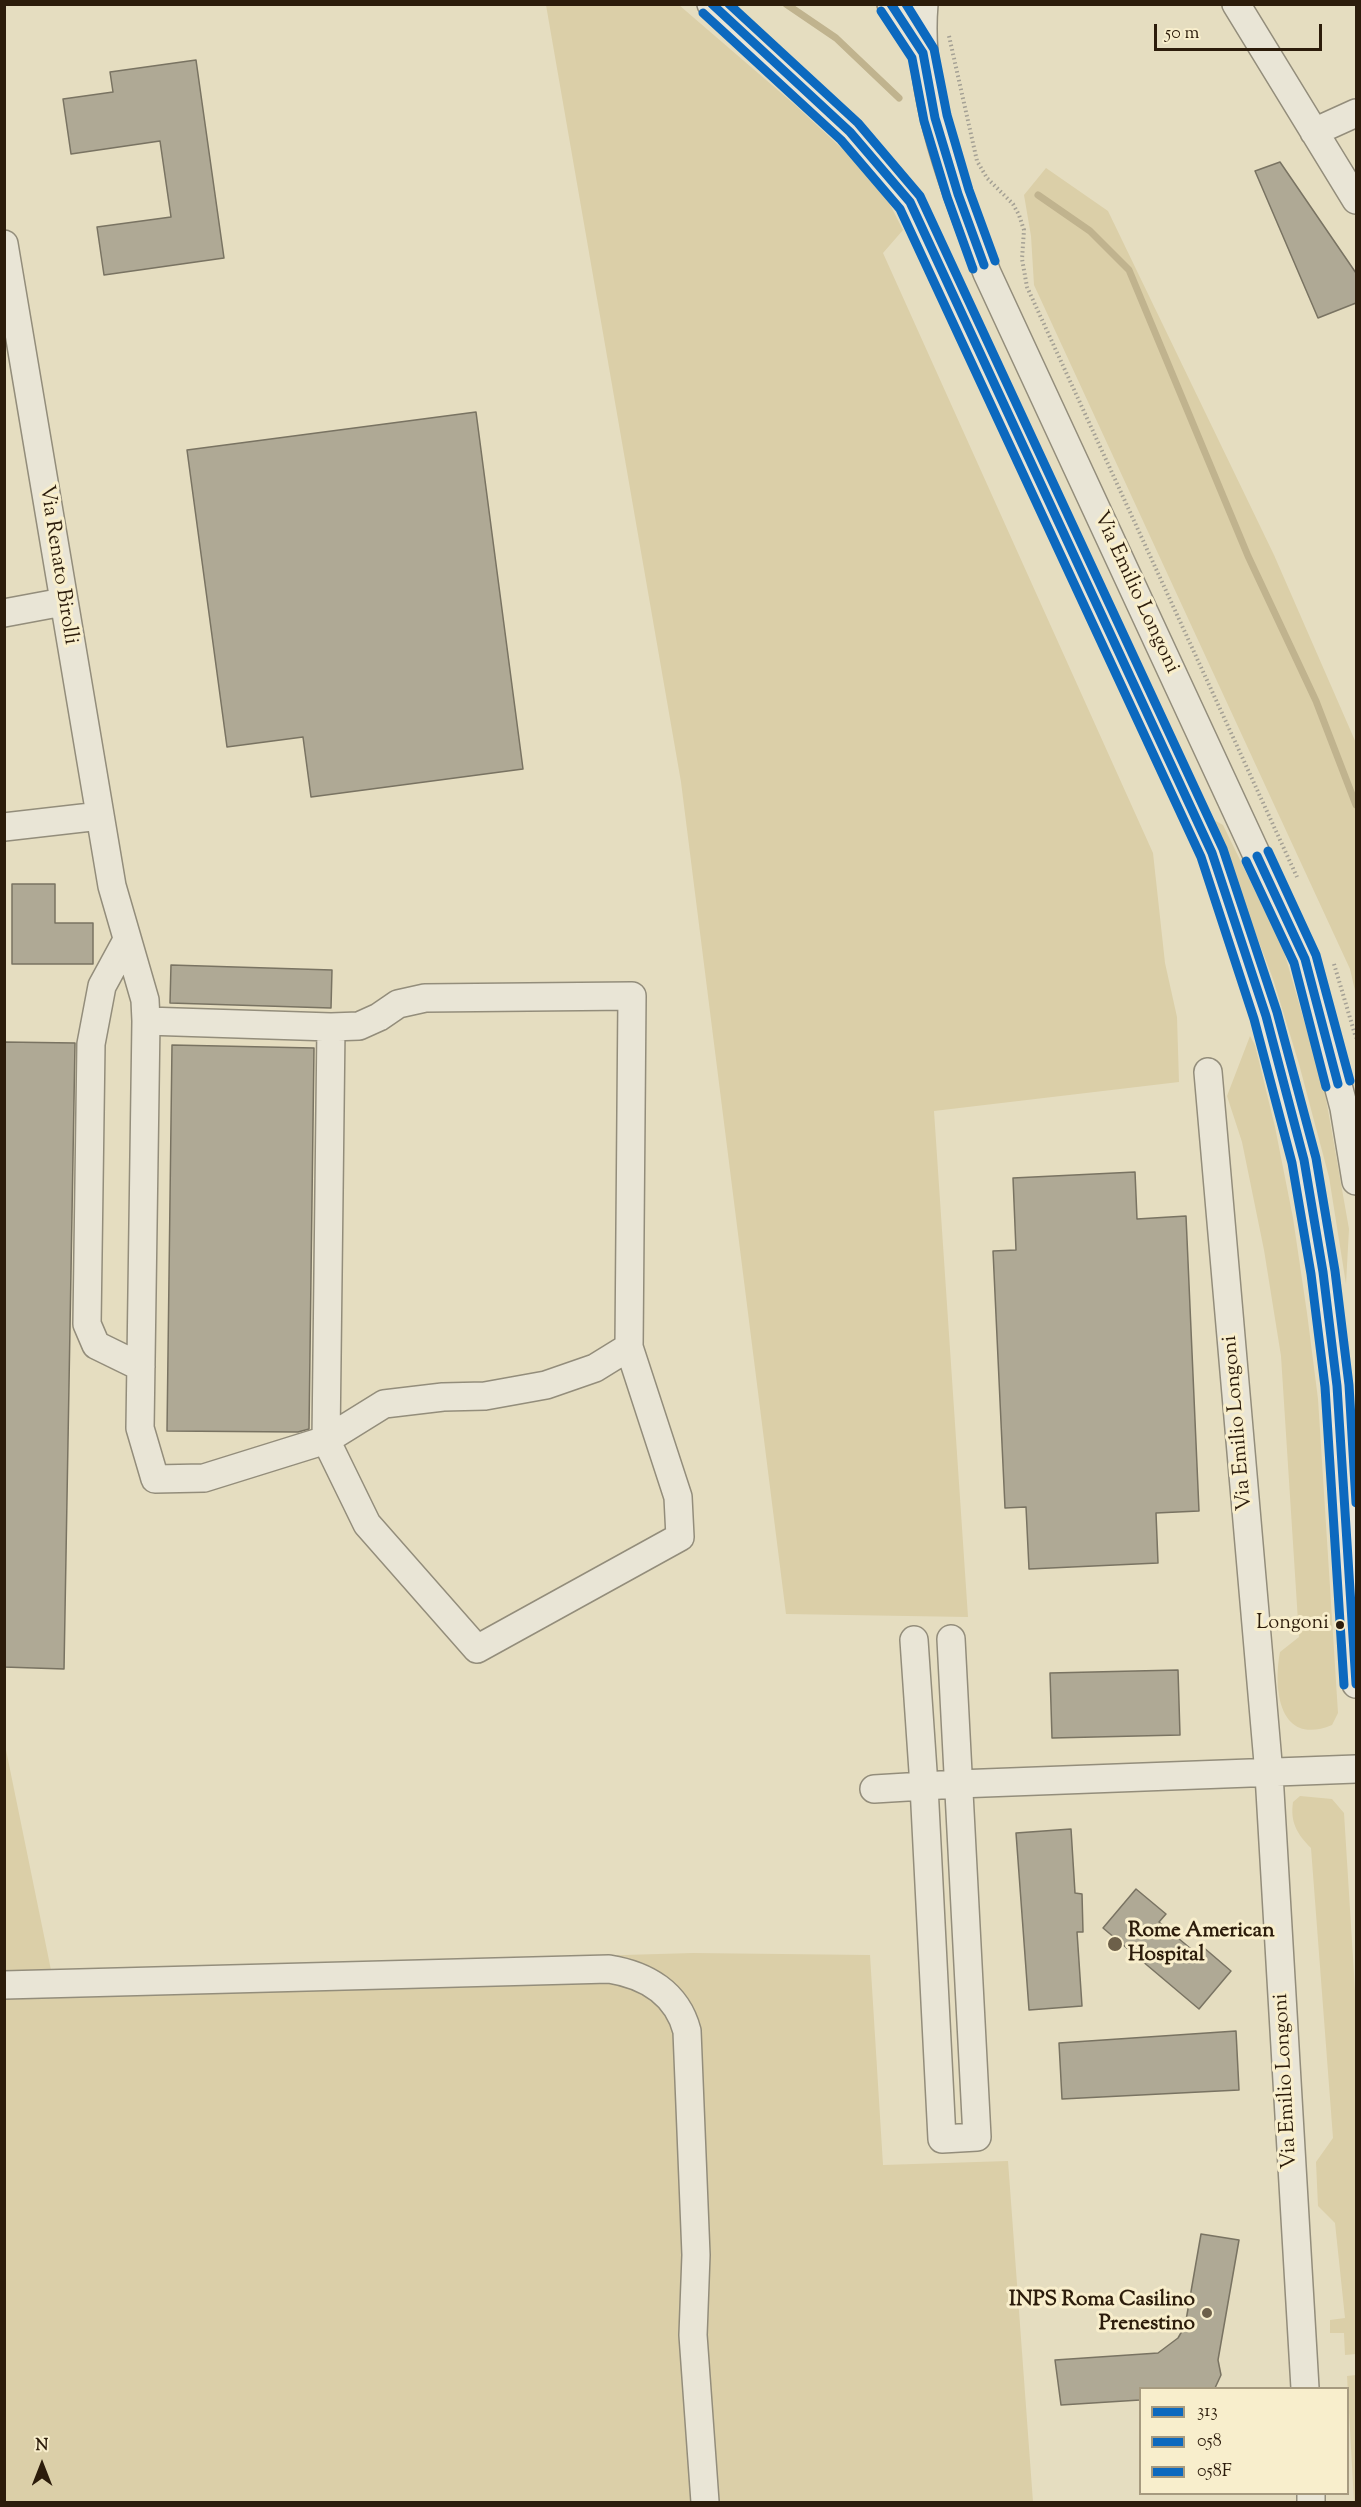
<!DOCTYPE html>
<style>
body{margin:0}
#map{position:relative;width:1361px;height:2507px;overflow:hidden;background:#e5ddc0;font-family:"Sorts Mill Goudy",serif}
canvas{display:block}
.frame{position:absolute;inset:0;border:6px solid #2c1c0b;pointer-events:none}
.legend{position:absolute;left:1139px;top:2387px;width:210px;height:108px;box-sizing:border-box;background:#f8eecc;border:2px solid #a69a7f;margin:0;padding:8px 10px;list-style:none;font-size:18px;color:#2c1c0b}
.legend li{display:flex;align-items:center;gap:12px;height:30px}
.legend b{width:30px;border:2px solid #a69a7f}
.north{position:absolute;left:12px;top:2435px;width:60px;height:60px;-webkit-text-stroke:4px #f8eecc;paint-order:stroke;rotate:0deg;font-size:16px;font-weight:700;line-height:24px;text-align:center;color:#2c1c0b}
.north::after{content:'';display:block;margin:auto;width:21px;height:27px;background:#2c1c0b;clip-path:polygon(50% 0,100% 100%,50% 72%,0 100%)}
.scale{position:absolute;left:1154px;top:24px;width:168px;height:27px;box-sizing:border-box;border:3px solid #2c1c0b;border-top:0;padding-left:8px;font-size:18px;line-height:21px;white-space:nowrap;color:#2c1c0b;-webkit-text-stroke:4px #f8eecc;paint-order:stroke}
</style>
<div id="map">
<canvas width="1361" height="2507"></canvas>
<div class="frame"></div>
<ul class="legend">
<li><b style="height:8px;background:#0c69bf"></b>313</li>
<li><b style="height:8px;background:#0c69bf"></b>058</li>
<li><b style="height:8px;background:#0c69bf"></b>058F</li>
</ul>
<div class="north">N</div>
<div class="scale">50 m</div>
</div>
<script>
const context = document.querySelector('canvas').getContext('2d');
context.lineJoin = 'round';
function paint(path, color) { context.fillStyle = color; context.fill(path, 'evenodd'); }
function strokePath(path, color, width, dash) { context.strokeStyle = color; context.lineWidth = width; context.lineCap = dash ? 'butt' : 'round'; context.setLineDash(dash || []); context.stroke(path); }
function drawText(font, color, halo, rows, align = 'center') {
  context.font = font + ' "Sorts Mill Goudy",serif'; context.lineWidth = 6; context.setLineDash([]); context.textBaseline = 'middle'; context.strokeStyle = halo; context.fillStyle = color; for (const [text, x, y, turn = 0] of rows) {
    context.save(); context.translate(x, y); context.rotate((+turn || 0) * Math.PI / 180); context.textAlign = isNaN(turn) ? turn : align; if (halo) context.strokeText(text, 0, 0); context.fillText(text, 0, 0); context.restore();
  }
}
paint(new Path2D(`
 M546,5H679L794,104L879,183L903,230L883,253L1153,853L1165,963L1177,1017L1179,1082L934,1111L968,1617L786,1614L681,782Z
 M1046,168L1108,211L1274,555L1356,743V995L1350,969L1034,285L1031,236L1024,195Z
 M1212,819L1223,825L1283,948L1325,1093L1349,1229L1346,1284L1329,1177L1299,1064L1273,979Z
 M1250,1036L1255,1045L1275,1127L1293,1218L1307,1313L1318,1399L1338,1713L1332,1725C1279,1747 1273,1689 1280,1652L1299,1637L1281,1356L1264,1250L1242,1142L1227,1096Z
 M5,1745L51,1970L5,1971Z
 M1300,1796L1332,1799L1344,1813L1356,2006V2354L1345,2355L1344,2333H1330V2320L1345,2318L1335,2223L1318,2206L1316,2162L1333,2138L1311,1848C1297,1834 1290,1822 1293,1802Z
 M693,1953L870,1955L883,2165L1008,2161L1033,2502H5L4,1973Z
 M1356,2375V2502H1354L1347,2376Z`), '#dbcfa8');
strokePath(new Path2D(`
 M786,4L836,38L899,98
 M1038,195L1090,231L1129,270L1248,556L1316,701L1356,805`), '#c0b38e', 7);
const building = new Path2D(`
 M196,60L224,258L104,275L97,227L171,217L160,141L71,154L63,99L113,92L110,72Z
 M1280,162L1356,273V303L1318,318L1255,171Z
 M476,412L523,769L311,797L303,737L227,747L187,450Z
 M12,884H55V923H93V964H12Z
 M171,965L332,970L331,1008L170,1003Z
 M4,1042L75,1043L64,1669L4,1667Z
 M172,1045L314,1048L309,1429L298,1432L167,1431Z
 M1135,1172L1137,1219L1186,1216L1199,1511L1156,1513L1158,1563L1029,1569L1026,1507L1005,1508L993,1251L1016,1250L1013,1178Z
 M1178,1670L1180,1735L1052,1738L1050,1673Z
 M1071,1829L1075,1893L1082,1894L1083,1932H1077L1082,2006L1029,2010L1016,1833Z
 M1136,1889L1166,1914L1159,1922L1197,1954L1203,1947L1231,1971L1199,2009L1103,1928Z
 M1236,2031L1239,2090L1062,2099L1059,2043Z
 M1201,2234L1239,2240L1218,2360L1221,2375L1215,2388H1140V2400L1061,2405L1055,2360L1158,2353L1178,2338L1185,2326Z`);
paint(building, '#afa995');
strokePath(building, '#797362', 1.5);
const minor = new Path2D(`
 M711,4L850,132L910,202L1212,853L1266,1016L1304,1160L1323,1272L1337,1386L1356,1684
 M891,4L923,53
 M924,4C916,96 955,188 987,273L1305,959L1344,1108L1356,1181
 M1236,4L1356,200
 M1314,132L1356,113
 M4,244L112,886L145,1000L146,1021
 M4,613L63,602
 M4,827L100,816
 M127,940L102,986L91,1044L87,1324L96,1345L141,1367
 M146,1021L331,1027L326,1440L204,1478L155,1479L140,1428Z
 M331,1027L359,1026L379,1017L398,1004L425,998L632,996L629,1347L595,1368L546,1385L485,1396L443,1397L384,1404L326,1440L367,1524L477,1649L680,1537L678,1497L629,1347
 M1208,1072L1269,1774L1305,2388
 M951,1639L977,2137L942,2139L924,1786L958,1784L1356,1769
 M874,1789L924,1786L914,1640
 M4,1985L609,1969C646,1975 677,1993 687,2031L696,2255L693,2335L705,2502
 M1311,2494V2502`);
strokePath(minor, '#938d7b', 30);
strokePath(new Path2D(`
 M949,36L977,161L987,178L1013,204L1019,215L1024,230L1022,259L1027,287L1297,877
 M1334,964L1356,1038`), '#a4a094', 4, [1.5, 3]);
strokePath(minor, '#e9e5d6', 27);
strokePath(new Path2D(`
 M712,4L850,132L910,202L1212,853L1266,1016L1304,1160L1323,1272L1337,1386L1356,1684
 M891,4L923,53L935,118L958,194L984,265
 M1257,856L1305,959L1338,1084`), '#0c69bf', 9);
strokePath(new Path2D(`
 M881,11L912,58L924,121L947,197L973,269
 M703,13L841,140L900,209L1201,857L1254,1019L1292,1163L1311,1274L1325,1387L1344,1685
 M1246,861L1294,963L1326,1087`), '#0c69bf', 9);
strokePath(new Path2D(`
 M729,4L858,123L920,196L1223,849L1277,1012L1316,1158L1335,1271L1349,1385L1356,1503
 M906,4L934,49L947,115L969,190L995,261
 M1268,851L1316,955L1350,1081`), '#0c69bf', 9);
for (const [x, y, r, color] of [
 [1340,1625,5,"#2c1c0b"],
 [1115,1944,8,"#6d604a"],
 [1207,2313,6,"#6d604a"]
]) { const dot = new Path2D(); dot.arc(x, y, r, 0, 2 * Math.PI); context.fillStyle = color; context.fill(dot); strokePath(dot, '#f8eecc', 2); }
drawText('20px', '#2c1c0b', '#f8eecc', [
 ["Longoni",1329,1625]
], 'right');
drawText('21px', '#2c1c0b', '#f8eecc', [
 ["Via Renato Birolli",57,565,81],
 ["Via Emilio Longoni",1135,593,65],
 ["Via Emilio Longoni",1239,1423,-95],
 ["Via Emilio Longoni",1287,2081,-93]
]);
drawText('bold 21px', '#2c1c0b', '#f8eecc', [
 ["Rome American",1128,1932],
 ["Hospital",1128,1956],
 ["INPS Roma Casilino",1195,2301,"right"],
 ["Prenestino",1195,2325,"right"]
], 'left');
</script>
